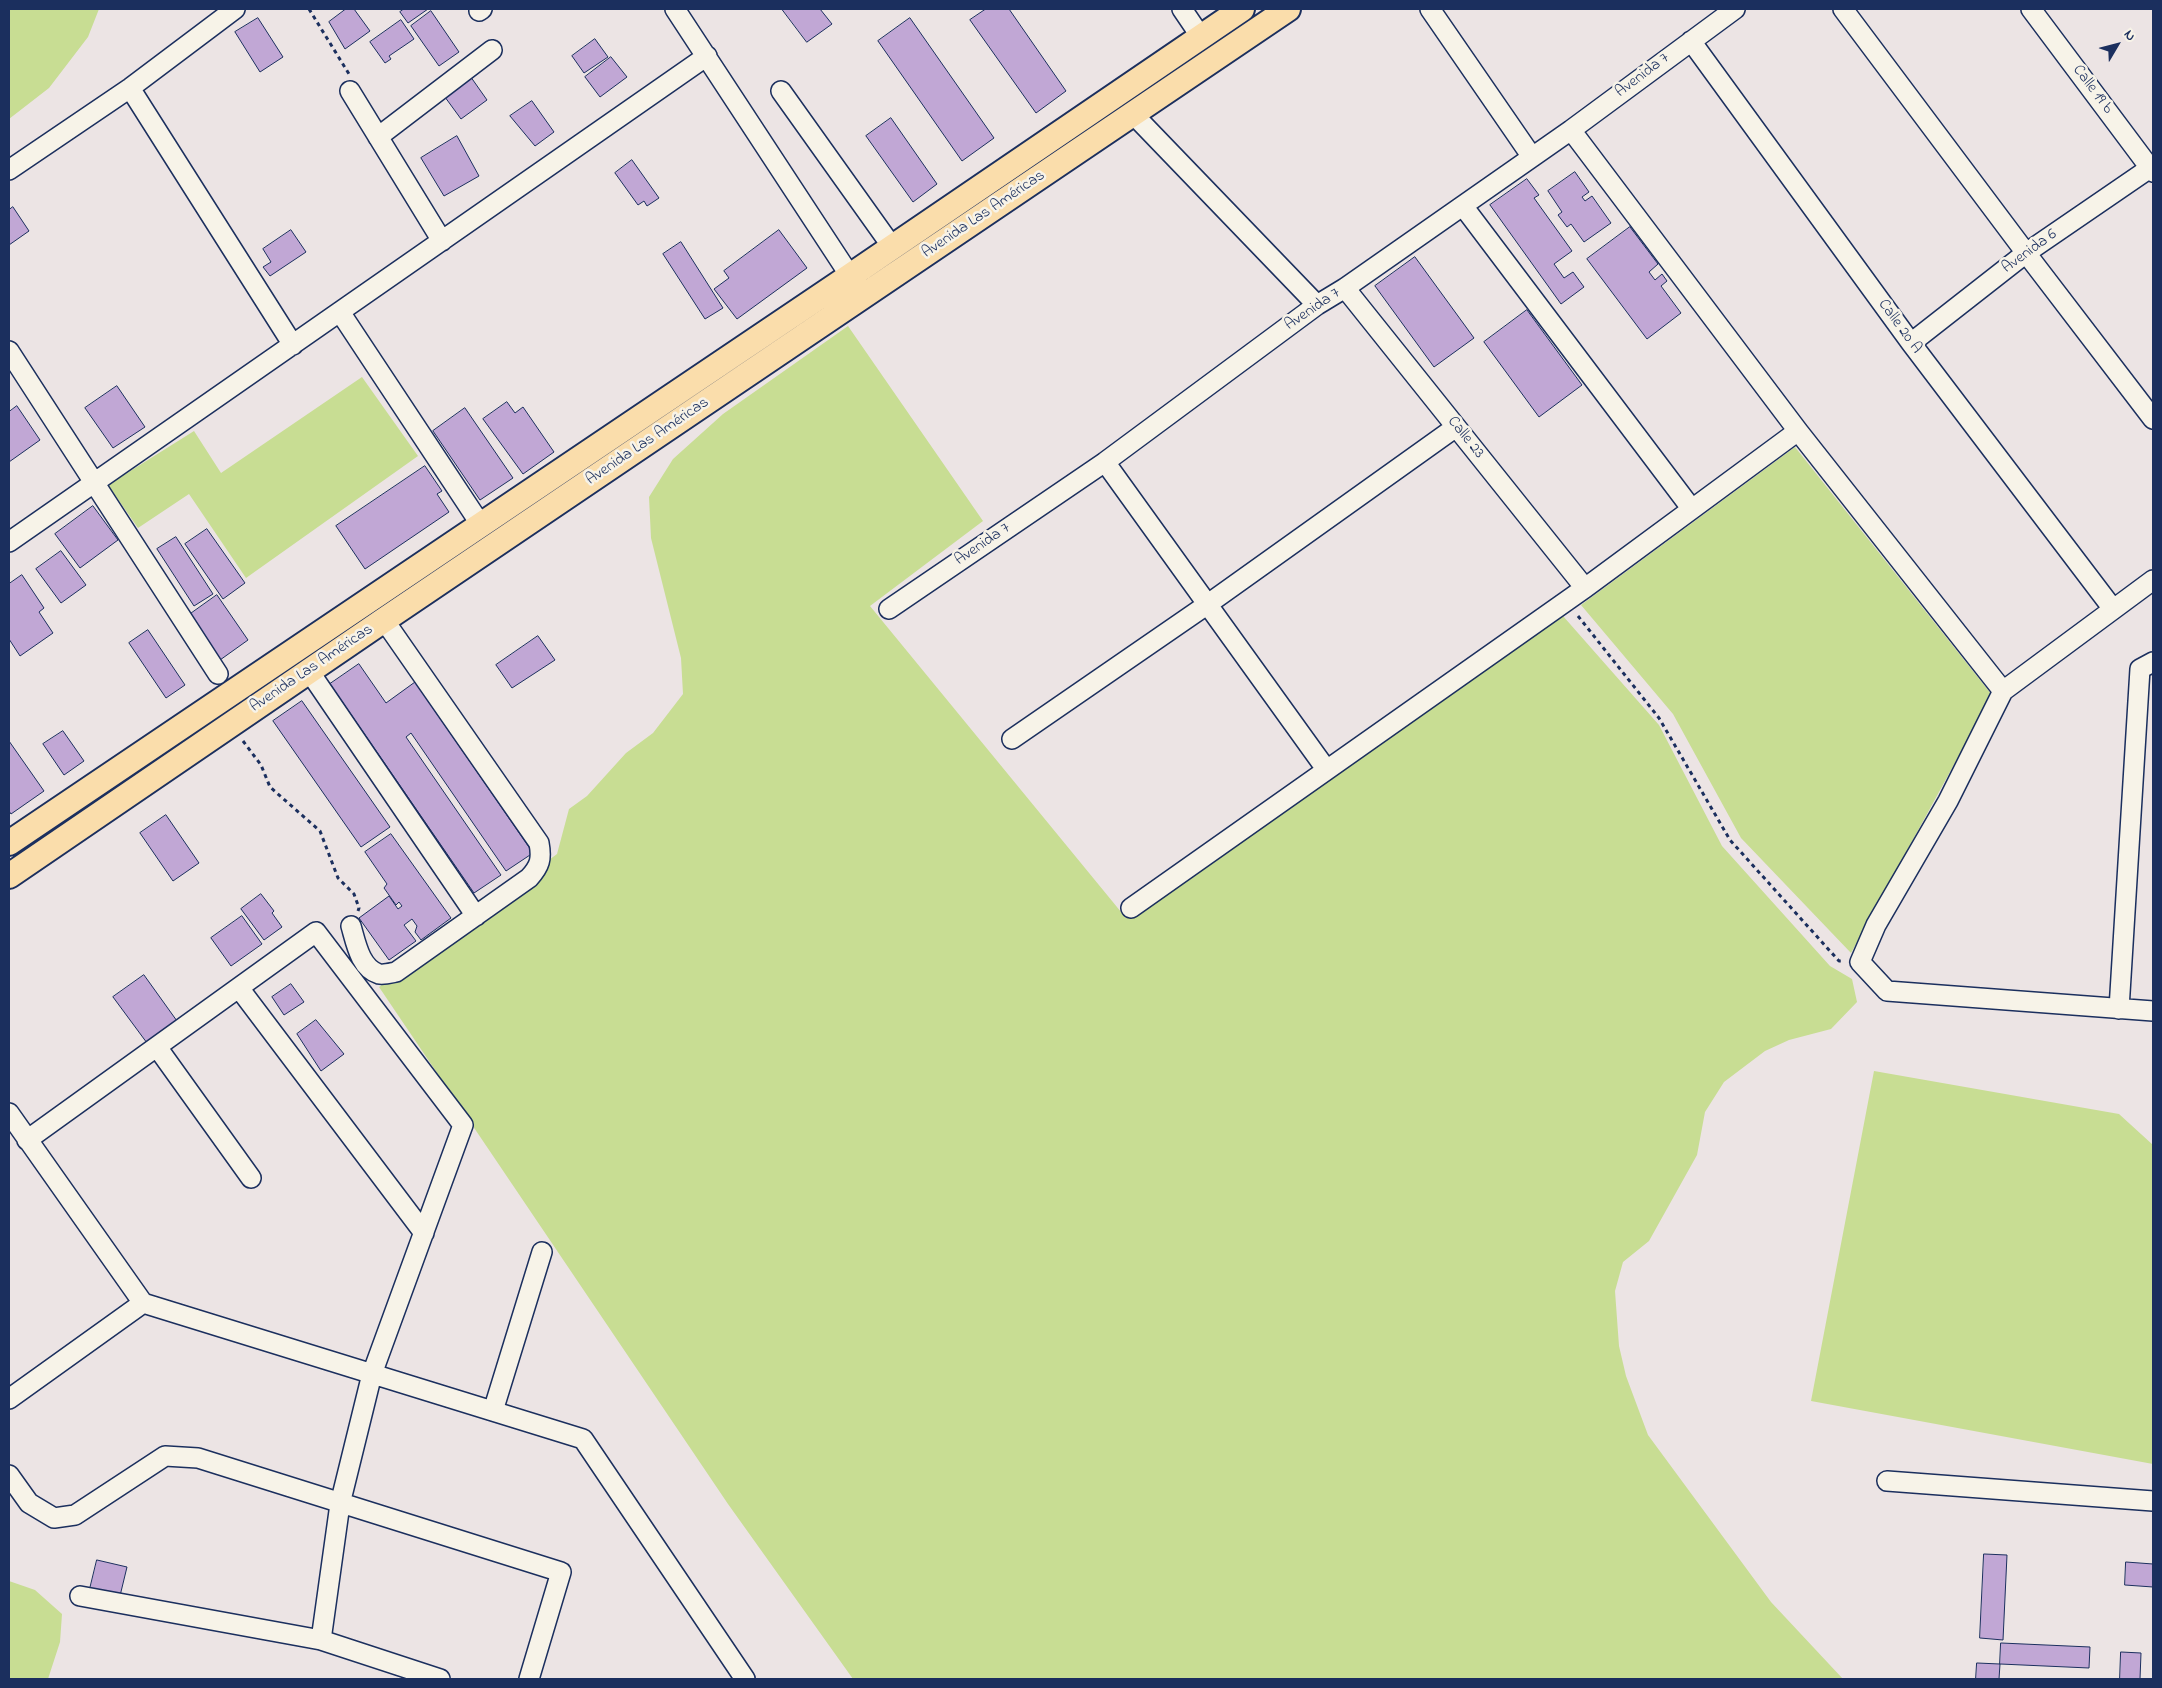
<!DOCTYPE html>
<meta charset="utf-8">
<style>
body{margin:0}
#map{position:relative;width:2162px;height:1688px;overflow:hidden;background:#ece4e4;font-family:"Indie Flower",sans-serif}
canvas{display:block}
.frame{position:absolute;inset:0;border:10px solid #1b2f5e;pointer-events:none}
.north{position:absolute;left:2092px;top:20px;width:50px;height:50px;-webkit-text-stroke:4px #f7f3e8;paint-order:stroke;rotate:53deg;font-size:14px;font-weight:700;line-height:20px;text-align:center;color:#1b2f5e}
.north::after{content:'';display:block;margin:auto;width:18px;height:22px;background:#1b2f5e;clip-path:polygon(50% 0,100% 100%,50% 72%,0 100%)}
</style>
<div id="map">
<canvas width="2162" height="1688"></canvas>
<div class="frame"></div>
<div class="north">N</div>
</div>
<script>
const context = document.querySelector('canvas').getContext('2d');
context.lineJoin = 'round';
function paint(path, color) { context.fillStyle = color; context.fill(path, 'evenodd'); }
function strokePath(path, color, width, dash) { context.strokeStyle = color; context.lineWidth = width; context.lineCap = dash ? 'butt' : 'round'; context.setLineDash(dash || []); context.stroke(path); }
function drawText(font, color, halo, rows, align = 'center') {
  context.font = font + ' "Indie Flower",sans-serif'; context.lineWidth = 5; context.setLineDash([]); context.textBaseline = 'middle'; context.strokeStyle = halo; context.fillStyle = color; for (const [text, x, y, turn = 0] of rows) {
    context.save(); context.translate(x, y); context.rotate((+turn || 0) * Math.PI / 180); context.textAlign = isNaN(turn) ? turn : align; if (halo) context.strokeText(text, 0, 0); context.fillText(text, 0, 0); context.restore();
  }
}
paint(new Path2D(`
 M9,9H99L88,37L49,88L9,119Z
 M848,326L983,521L870,606L1126,918L1563,616L1659,725L1722,846L1830,966L1852,979L1857,1002L1831,1029L1789,1040L1765,1051L1724,1082L1705,1112L1697,1155L1649,1241L1623,1262L1615,1291L1619,1346L1626,1376L1648,1435L1771,1602L1843,1679H853L728,1504L379,987L557,854L569,809L587,796L626,753L653,733L683,694L681,658L651,538L649,497L673,459L723,414Z
 M362,377L418,456L246,578L189,494L138,528L108,485L194,431L221,473Z
 M1795,447L1992,695L1851,953L1741,838L1673,714L1581,605Z
 M1874,1071L2119,1114L2153,1145V1464L1811,1401Z
 M9,1581L35,1590L62,1614L60,1642L48,1679H9Z`), '#c8dd93');
const building = new Path2D(`
 M346,9H354L370,31L345,49L329,22Z
 M404,9H428L408,23L400,12Z
 M782,9H820L832,24L807,42Z
 M986,9H1009L1066,91L1036,113L970,20Z
 M431,11L459,52L439,66L411,26Z
 M258,18L283,57L260,72L235,32Z
 M910,18L994,138L962,161L878,41Z
 M401,20L414,39L389,56L391,59L385,63L370,42Z
 M595,39L608,57L584,73L572,56Z
 M611,57L627,77L600,97L585,77Z
 M468,73L487,100L461,119L442,93Z
 M532,101L554,132L535,146L510,116Z
 M891,118L937,184L913,202L866,136Z
 M457,136L479,176L444,196L421,158Z
 M632,160L659,198L647,206L644,201L638,205L615,173Z
 M1575,172L1589,192L1582,197L1585,201L1592,196L1611,223L1584,242L1571,224L1567,227L1558,215L1562,212L1548,191Z
 M1527,179L1539,195L1534,198L1572,251L1554,264L1564,278L1573,272L1584,287L1561,304L1490,205Z
 M13,207L29,231L9,245V210Z
 M1630,227L1658,264L1649,272L1655,280L1662,274L1667,281L1661,286L1681,313L1647,339L1587,259Z
 M291,230L306,252L270,276L263,267L271,262L263,249Z
 M779,230L807,268L737,319L714,289L729,278L724,271Z
 M681,242L723,308L705,319L663,254Z
 M1415,257L1474,338L1434,367L1375,286Z
 M1527,310L1582,385L1539,417L1484,342Z
 M117,386L145,427L113,448L85,408Z
 M507,402L515,413L523,407L554,452L523,474L483,419Z
 M17,406L40,440L9,462V412Z
 M465,408L513,478L480,500L433,431Z
 M425,466L442,491L437,494L449,512L365,569L336,526Z
 M93,506L118,540L80,568L55,534Z
 M207,529L245,583L223,599L185,544Z
 M176,537L213,594L194,606L157,549Z
 M61,551L86,585L61,603L36,569Z
 M22,575L44,608L39,612L53,633L20,656L9,639V584Z
 M217,595L248,640L220,660L189,615Z
 M148,630L185,685L166,698L129,643Z
 M538,636L555,660L512,688L496,665Z
 M359,664L386,703L415,682L533,853L506,871L411,733L406,737L501,875L474,893L330,684Z
 M302,701L390,827L361,847L273,721Z
 M63,731L84,761L64,775L43,744Z
 M9,741L44,791L11,814L9,811Z
 M166,815L199,863L173,881L140,833Z
 M391,834L451,918L421,940L415,932L417,926L412,919L404,925L416,941L389,960L359,918L389,896L398,909L402,906L399,902L396,905L384,888L387,884L365,852Z
 M261,894L274,911L272,913L282,927L264,940L241,909Z
 M242,916L262,944L231,966L211,938Z
 M144,975L177,1021L147,1043L113,997Z
 M291,984L304,1002L284,1015L272,997Z
 M316,1020L344,1054L321,1071L297,1034Z
 M1984,1554L2007,1555L2003,1640L1980,1638Z
 M97,1560L127,1567L119,1600L89,1593Z
 M2126,1562L2153,1564V1587L2125,1585Z
 M2001,1643L2090,1647L2089,1668L2000,1664Z
 M2121,1652L2141,1653L2140,1679H2120Z
 M1977,1663L2000,1664L1999,1679H1976Z`);
paint(building, '#c1a7d5');
strokePath(building, '#1b2f5e', 1);
const minor = new Path2D(`
 M675,9L858,288
 M1182,9L1201,37
 M1430,9L1532,157
 M1843,9L2026,253L2153,419
 M2031,9L2153,172
 M479,11L482,9
 M1691,41L1911,343L2113,609
 M130,88L293,345
 M350,91L442,241
 M781,91L893,248
 M1133,114L1317,305
 M1571,130L1798,431L2003,691
 M378,137L492,50
 M9,170L130,88L235,9
 M1463,206L1691,508
 M1345,288L1585,588
 M340,312L481,525
 M1911,343L2026,253L2153,166
 M9,351L218,674
 M1105,462L1326,769
 M9,542L707,56
 M2153,580L2003,691L1948,801L1876,925L1860,962L1887,991L2153,1011
 M889,609L1105,462L1317,305L1345,288L1571,130L1735,9
 M309,671L476,916
 M1012,739L1208,604L1456,427
 M1131,908L1585,588L1798,431
 M351,926C356,943 360,968 379,974C384,975 391,973 396,972L529,878C540,866 542,859 539,843L384,620
 M239,988L424,1233
 M2119,1009L2140,669L2153,662
 M157,1047L251,1178
 M9,1113L143,1303L583,1439L745,1679
 M27,1140L316,932L463,1125L372,1374L340,1504L321,1640
 M9,1399L143,1303
 M493,1411L542,1252
 M9,1475L29,1503L54,1518L75,1515L165,1456L198,1458L561,1572L529,1679
 M1887,1481L2153,1501
 M80,1596L321,1640L440,1679`);
const major = new Path2D(`
 M9,843L850,276L1242,9
 M9,876L384,620L1288,9`);
strokePath(minor, '#1b2f5e', 22);
strokePath(major, '#1b2f5e', 28);
strokePath(new Path2D(`
 M309,9L349,74
 M1578,616L1659,718L1730,840L1839,961H1843
 M243,741L261,765L270,787L320,831L338,878L354,894L359,908L358,911`), '#1b2f5e', 3, [4, 4]);
strokePath(minor, '#f7f3e8', 19);
strokePath(major, '#faddab', 24);
drawText('16px', '#1b2f5e', '#f7f3e8', [
 ["Avenida 7",1643,76,-37],
 ["Calle 19 b",2092,90,53],
 ["Avenida Las Américas",984,215,-34],
 ["Avenida 6",2030,252,-36],
 ["Avenida 7",1313,310,-34],
 ["Calle 20 A",1899,327,54],
 ["Calle 23",1465,438,51],
 ["Avenida Las Américas",648,442,-34],
 ["Avenida 7",983,545,-34],
 ["Avenida Las Américas",312,669,-34]
]);
</script>
